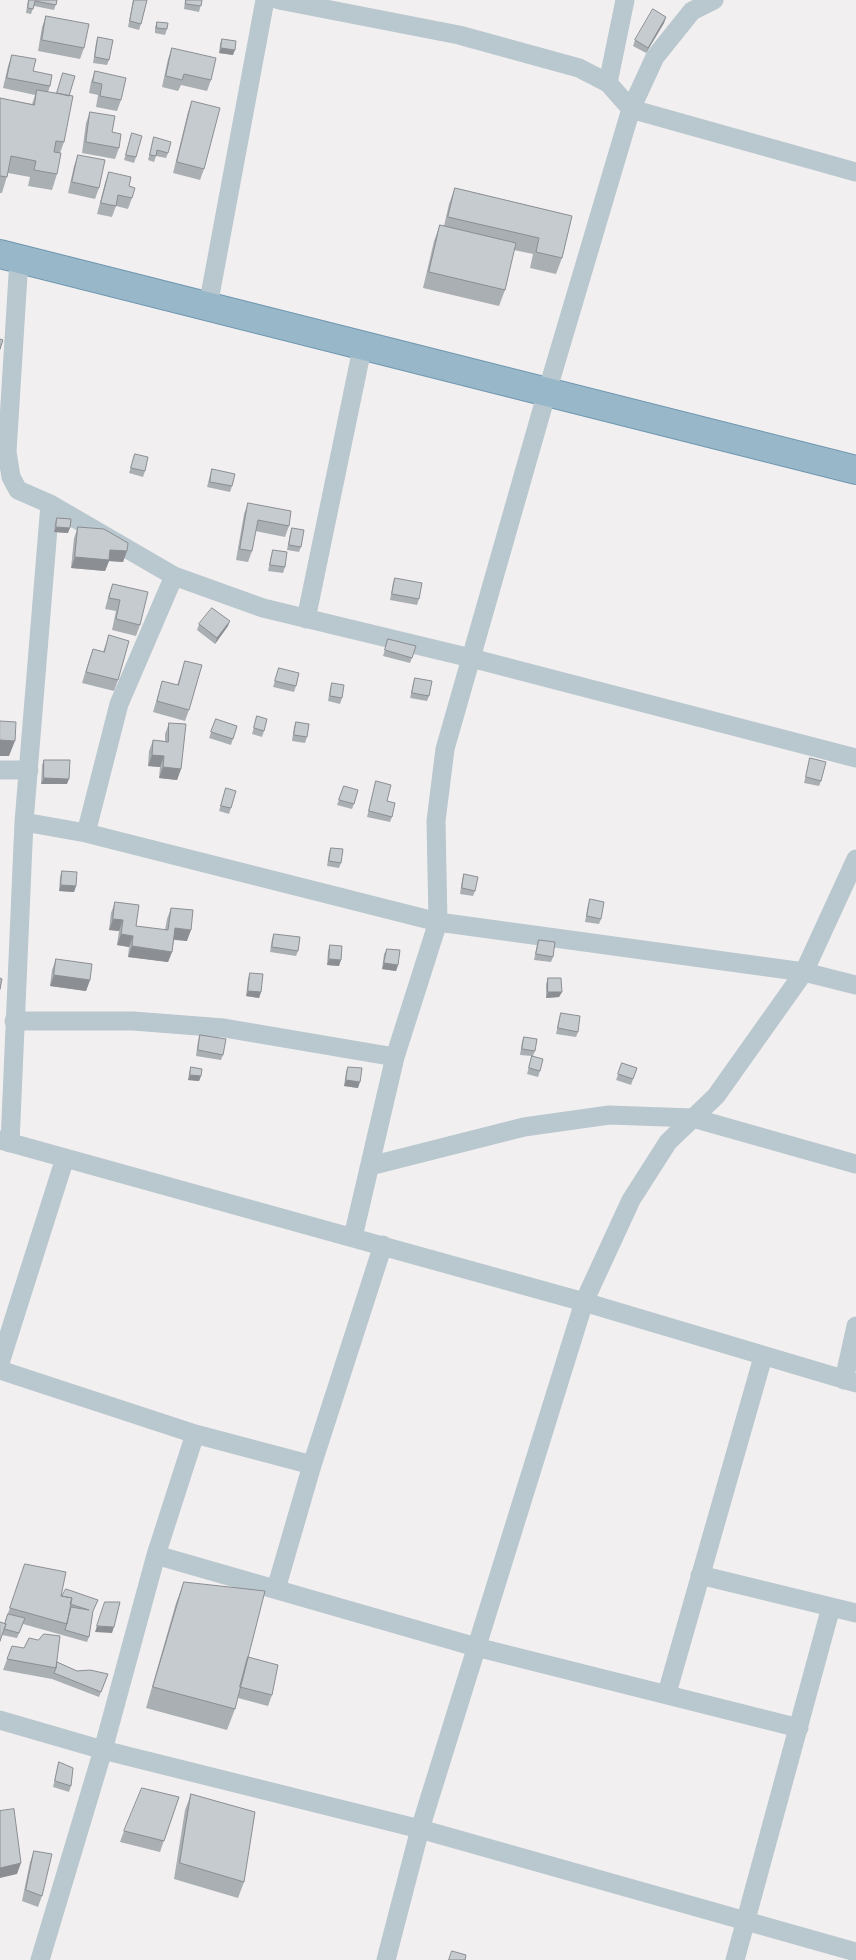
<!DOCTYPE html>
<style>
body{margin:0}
canvas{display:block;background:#f2eff0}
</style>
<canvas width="856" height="1960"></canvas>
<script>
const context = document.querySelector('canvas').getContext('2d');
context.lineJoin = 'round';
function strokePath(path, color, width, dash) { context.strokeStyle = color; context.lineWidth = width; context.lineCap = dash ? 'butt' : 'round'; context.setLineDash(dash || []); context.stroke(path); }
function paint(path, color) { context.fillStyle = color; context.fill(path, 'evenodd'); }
const trunk = new Path2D(`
 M0,254L856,470`);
strokePath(trunk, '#6e96af', 30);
strokePath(new Path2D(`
 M279,0L459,35L579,68L608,83L631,109L856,172
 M608,83L625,0
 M19,259L7,452L11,477L18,490L50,504L174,576L263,608L471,658L856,758
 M208,306L265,0
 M306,619L363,344
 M0,770H29
 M24,822L86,833L438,922L804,972L856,985
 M86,833L119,704L174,576
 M14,1021H133L224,1028L395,1057
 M0,1140L584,1302L856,1383
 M10,1143L24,822L50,504
 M370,1166L524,1127L609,1115L693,1118L856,1164
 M353,1237L395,1057L438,922L436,821L445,749L547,392L631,109L655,57L692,11L714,0
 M0,1363L65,1158
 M0,1370L195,1434L312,1465
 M844,1380L856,1326
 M156,1555L476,1647L799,1728
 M700,1575L856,1613
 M276,1589L312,1465L383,1245
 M667,1693L763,1357
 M0,1720L103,1750L420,1829L856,1952
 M40,1960L103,1750L156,1555L195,1434
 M386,1960L420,1829L584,1302L631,1200L668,1142L716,1096L804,972L856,859
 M735,1960L831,1607`), '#b9c7ce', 19);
strokePath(trunk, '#98b8ca', 28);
paint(new Path2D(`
 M28,0H57L54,10L34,6L31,14L26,13Z
 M133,0H147L141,24L139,30L128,27Z
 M185,0H202L199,12L184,9Z
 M46,16L84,48L80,59L38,51L42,27Z
 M666,17L664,23L646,53L633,46L635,40Z
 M157,22L167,29L165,35L155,33V27Z
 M98,37L109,60L107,65L93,63L96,43Z
 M222,39L233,55L219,53L220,44Z
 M172,48L211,80L207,91L181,85L178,91L162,87L168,59Z
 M12,55L33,71L50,86L48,92L57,93L63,73L69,96L64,142L60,153L57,174L52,190L28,186L30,177L8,173L2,193H0V98L32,104L35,95L3,88L8,66Z
 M95,71L121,100L117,111L96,107L98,95L89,93L91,82Z
 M192,101L204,169L200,180L173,173L188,112Z
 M90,112L112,132L119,148L115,159L82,153L86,123Z
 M132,133L136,157L134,163L124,160Z
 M154,137L168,153L166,158L156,156L154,162L148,160Z
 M78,155L99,188L95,199L68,193L74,166Z
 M109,172L129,186L132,198L128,209L116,206L112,217L97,214L105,183Z
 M455,188L572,216L562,258L556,274L530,268L533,254L514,250L505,290L499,306L423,288L434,241L440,225L444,226L449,204Z
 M135,454L145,471L143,477L129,473Z
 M212,469L232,486L230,492L207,487L210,475Z
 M248,503L289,526L285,537L255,531L252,551L248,562L236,560L244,514Z
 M57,518L68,533L54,532L55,523Z
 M78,527L127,551L123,562L109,561L105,571L71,568L74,538Z
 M292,528L301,547L299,552L287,550L290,534Z
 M273,550L285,567L283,573L268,571L271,556Z
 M395,578L419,599L417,605L390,600L393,583Z
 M113,584L140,625L136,636L112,630L116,611L105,609L109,594Z
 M199,624L228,626L215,644L197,630Z
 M109,635L118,680L114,691L82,683L89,660L93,649L103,652Z
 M388,639L412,658L410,663L383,656Z
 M185,661L189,710L185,721L153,712L162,681L177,685Z
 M279,668L296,686L294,692L273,687Z
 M415,678L429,696L427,701L410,698L413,684Z
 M332,683L342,698L340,704L328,701L330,689Z
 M257,716L264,731L262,737L252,734Z
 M216,719L237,726L231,745L209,738Z
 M296,722L307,737L305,743L292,741L294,727Z
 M169,723L181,769L177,780L159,778L160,767L148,766L149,751L153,740L165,741V734Z
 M810,758L821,781L819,786L804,783Z
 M44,760L67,784H41L42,765Z
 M376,781L387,801L392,817L390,822L367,817Z
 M344,786L354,804L352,809L337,805Z
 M226,788L231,808L229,814L219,811Z
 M331,848L341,863L339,868L327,866L329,853Z
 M62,871L76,886L74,892L59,891L60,877Z
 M464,874L475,891L473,896L460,894L462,880Z
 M590,899L601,919L599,924L585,922L588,905Z
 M115,902L136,926L165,930L167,919L171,908L187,941L174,940L172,952L168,962L128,957L129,947L117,945L119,931L109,930L111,913Z
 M274,934L298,951L296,956L270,952L272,939Z
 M539,940L553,957L551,962L534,960L537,945Z
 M330,945L339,966L327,965L328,951Z
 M387,949L398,965L396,971L382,969L384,954Z
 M56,959L90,980L86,991L50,986L52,970Z
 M250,973L261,992L259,998L246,996L248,979Z
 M548,978L562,992L559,997L546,998V984Z
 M561,1013L578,1032L576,1037L556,1034L559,1019Z
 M200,1035L223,1055L221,1060L196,1056L198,1041Z
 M524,1037L535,1051L533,1056L540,1071L538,1077L527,1074L532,1056L520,1055L522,1042Z
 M622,1063L637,1068L631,1085L616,1080Z
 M191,1067L201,1076L199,1081L188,1080L189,1073Z
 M348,1067L358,1088L344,1086L346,1072Z
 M25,1564L61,1596L93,1612L89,1637L87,1642L23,1624L17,1638L2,1635L6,1619Z
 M184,1582L248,1657L272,1695L268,1706L238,1698L235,1709L227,1730L146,1708L176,1603Z
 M12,1646L57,1662L77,1671L108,1674L99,1697L52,1679L3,1670Z
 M59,1762L71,1786L69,1792L53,1787Z
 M191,1794L244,1882L238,1898L174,1879L185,1810Z
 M179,1797L160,1852L120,1842L124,1831Z
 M34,1851L42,1896L38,1907L22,1901L30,1862Z`), '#aaafb3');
paint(new Path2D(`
 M666,17L664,23L646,53L648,48Z
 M221,48L235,50L233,55L219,53Z
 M56,527L70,528L68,533L54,532Z
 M110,550L127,551L123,562L109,561L105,571L71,568L75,557Z
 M230,621L228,626L215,644L217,638Z
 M0,740L15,741L9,756H0Z
 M152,755L164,756L160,767L148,766Z
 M163,767L181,769L177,780L159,778Z
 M44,778L69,779L67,784H41Z
 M61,885L76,886L74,892L59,891Z
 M113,919L123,920L119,931L109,930Z
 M175,928L191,930L187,941L171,939Z
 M121,934L133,936L129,947L117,945Z
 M132,946L172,952L168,962L128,957Z
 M329,959L341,960L339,966L327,965Z
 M384,963L398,965L396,971L382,969Z
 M54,975L90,980L86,991L50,986Z
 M248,991L261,992L259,998L246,996Z
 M548,992H562L559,997L546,998Z
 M190,1075L201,1076L199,1081L188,1080Z
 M346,1080L360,1082L358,1088L344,1086Z
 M97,1626L114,1627L112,1633L95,1632Z
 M21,1863L17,1874L0,1878V1868Z`), '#8b8e92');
const building = new Path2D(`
 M29,0H57L56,5L35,1L33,9L28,8Z
 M134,0H147L141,24L130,21Z
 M186,0H202L201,6L186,4Z
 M653,9L666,17L648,48L635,40Z
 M46,16L89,24L84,48L42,40Z
 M157,22L168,23L167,29L157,28Z
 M98,37L113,40L109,60L95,57Z
 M222,39L236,41L235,50L221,48Z
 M172,48L216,58L211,80L184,74L182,80L166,76Z
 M12,55L36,59L33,71L52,75L50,86L7,78Z
 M95,71L126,78L121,100L100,96L102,84L93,82Z
 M63,73L75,76L69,96L57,93Z
 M37,90L73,96L64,142L56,141L54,152L61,153L57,174L34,170L36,161L11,156L7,177L0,176V98L34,105Z
 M192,101L220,108L204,169L177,162Z
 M90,112L115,116L112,132L121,134L119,148L86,142Z
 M132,133L142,136L136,157L126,155Z
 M154,137L171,142L168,153L157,150L156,156L150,155Z
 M78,155L105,160L99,188L72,182Z
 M109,172L131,177L129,186L135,188L132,198L118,195L116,206L101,203Z
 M455,188L572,216L562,258L536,252L539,238L448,217Z
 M440,225L516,243L505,290L429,272Z
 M0,339L3,340L0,349Z
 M135,454L148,457L145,471L131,468Z
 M212,469L235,474L232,486L210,482Z
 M248,503L291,511L289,526L258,520L252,551L240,549Z
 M57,518L71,519L70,528L56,527Z
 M78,527L104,529L128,543L127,551L110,550L109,560L75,557Z
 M292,528L304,530L301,547L289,545Z
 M273,550L287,552L285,567L270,565Z
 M395,578L422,583L419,599L392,594Z
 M113,584L148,592L140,625L116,619L120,600L109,598Z
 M212,608L230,621L217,638L199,624Z
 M109,635L129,641L118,680L86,672L93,649L104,652Z
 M388,639L416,646L412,658L385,650Z
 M185,661L202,665L189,710L157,701L162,681L178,685Z
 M279,668L299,673L296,686L275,681Z
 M415,678L432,681L429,696L412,693Z
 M332,683L344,685L342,698L330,696Z
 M257,716L267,719L264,731L254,728Z
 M216,719L237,726L233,739L211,732Z
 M0,721L16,722L15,741L0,740Z
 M296,722L309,724L307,737L294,735Z
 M169,723L186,724L181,769L163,767L164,756L152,755L153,740L168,742Z
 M810,758L826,762L821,781L806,777Z
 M44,760H70L69,779L44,778Z
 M376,781L391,785L387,801L395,803L392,817L369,811Z
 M344,786L358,790L354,804L339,800Z
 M226,788L236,791L231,808L221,806Z
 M331,848L343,849L341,863L329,861Z
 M62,871L77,872L76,886L61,885Z
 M464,874L478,877L475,891L462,888Z
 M590,899L604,902L601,919L587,916Z
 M115,902L139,905L136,926L168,930L171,908L193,910L191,930L175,928L172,952L132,946L133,936L121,934L123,920L113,919Z
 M274,934L300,937L298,951L272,947Z
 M539,940L555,942L553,957L536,954Z
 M330,945L342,946L341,960L329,959Z
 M387,949L400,950L398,965L384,963Z
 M56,959L92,964L90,980L54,975Z
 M250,973L263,974L261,992L248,991Z
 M0,978L2,979L0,989Z
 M548,978H561L562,992H548Z
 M561,1013L580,1016L578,1032L558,1028Z
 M200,1035L226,1039L223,1055L198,1050Z
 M524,1037L537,1039L535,1051L522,1049Z
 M532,1056L543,1059L540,1071L529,1068Z
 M622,1063L637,1068L633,1079L618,1074Z
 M191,1067L202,1069L201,1076L190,1075Z
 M348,1067L362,1068L360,1082L346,1080Z
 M25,1564L66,1572L61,1596L72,1598L67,1624L10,1608Z
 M184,1582L265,1591L235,1709L153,1687Z
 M66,1589L98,1600L93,1611L89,1637L65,1630L71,1607L89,1610L70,1604L72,1598L62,1596Z
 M105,1602H120L114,1627L97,1626Z
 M8,1614L25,1618L19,1633L4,1629L6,1624H5Z
 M0,1622L6,1624L0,1641Z
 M44,1634L60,1636L56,1668L7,1659L12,1646L24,1648L29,1638L38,1640Z
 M248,1657L278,1665L272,1695L240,1687Z
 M57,1662L77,1671L90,1670L108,1674L101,1692L54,1673L56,1668Z
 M59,1762L73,1768L71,1786L55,1781Z
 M142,1788L179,1797L164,1841L124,1831Z
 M191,1794L255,1812L244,1882L180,1863Z
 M14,1809L21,1863L0,1868V1811Z
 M34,1851L52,1854L42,1896L26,1890Z
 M452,1951L466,1955L465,1960H449Z`);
paint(building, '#c6cbd0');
strokePath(building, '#8b8e92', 1);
</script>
